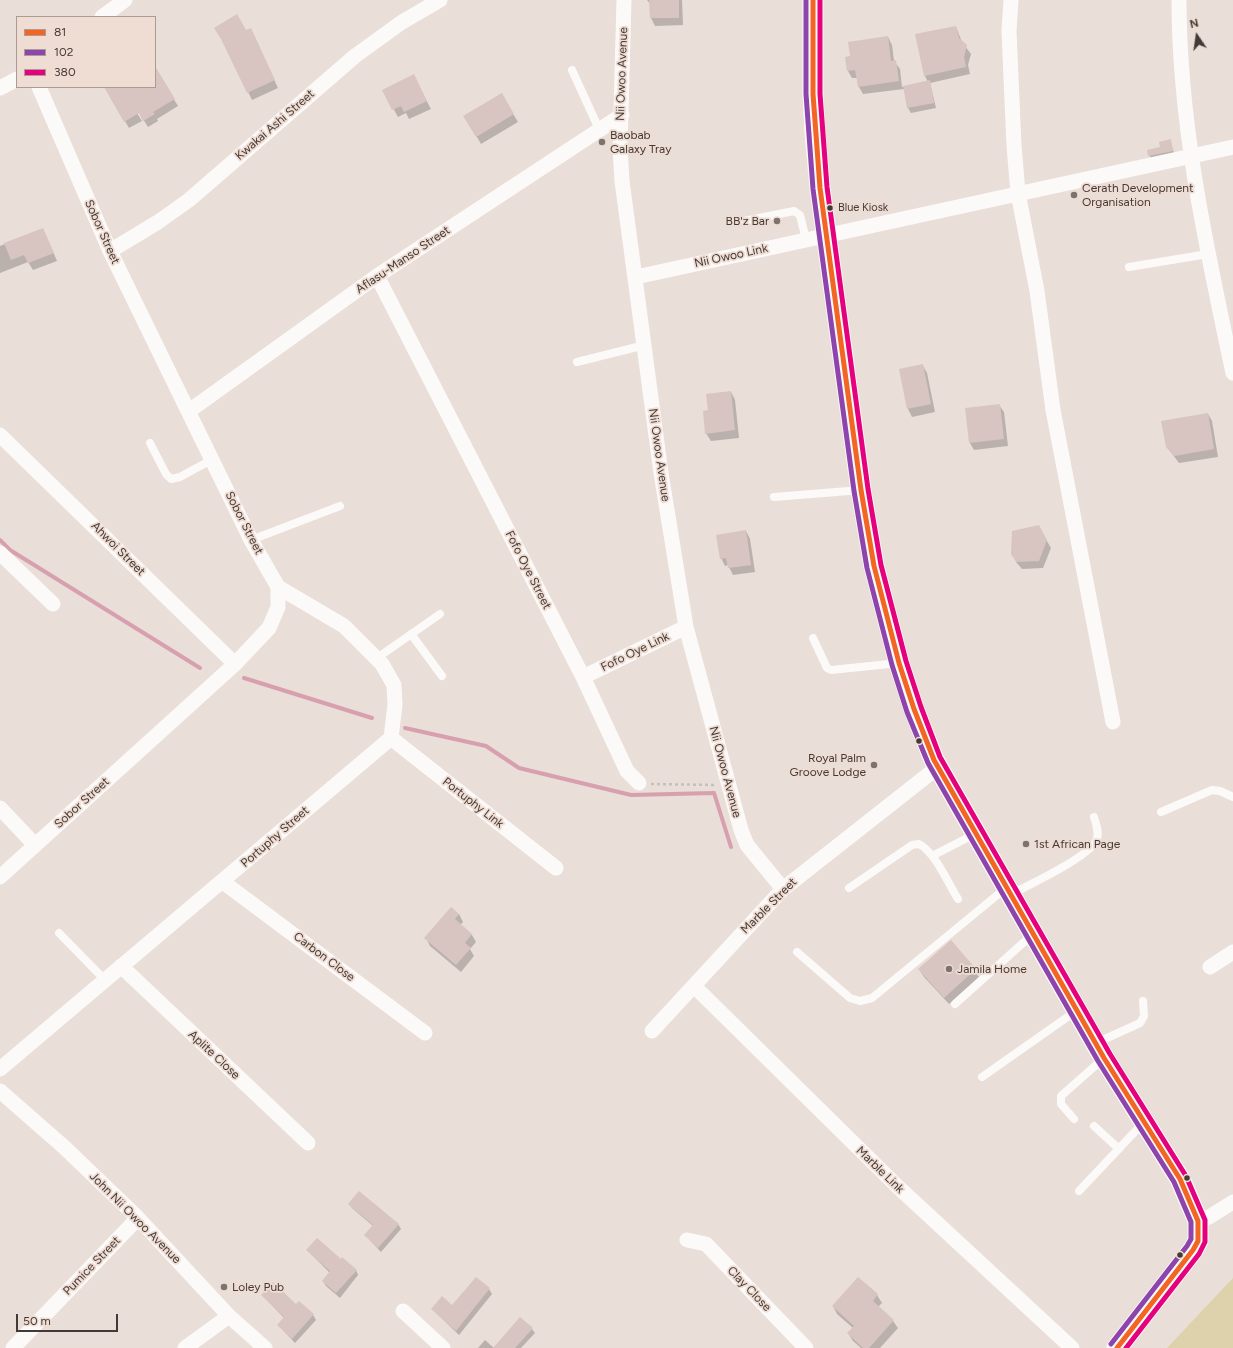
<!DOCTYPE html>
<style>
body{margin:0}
#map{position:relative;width:1233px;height:1348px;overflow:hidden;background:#e9ded8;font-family:Figtree,sans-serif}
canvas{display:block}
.legend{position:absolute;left:16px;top:16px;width:140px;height:72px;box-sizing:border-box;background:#efdcd2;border:1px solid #aa9b94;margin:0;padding:5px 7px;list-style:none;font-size:12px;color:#423a37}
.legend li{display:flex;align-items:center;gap:8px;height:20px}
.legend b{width:20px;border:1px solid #aa9b94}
.north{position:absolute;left:1177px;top:16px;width:40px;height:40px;-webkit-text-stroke:3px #efdcd2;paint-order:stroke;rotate:347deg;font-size:11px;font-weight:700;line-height:16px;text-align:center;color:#423a37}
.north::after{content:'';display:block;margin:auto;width:14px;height:18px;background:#423a37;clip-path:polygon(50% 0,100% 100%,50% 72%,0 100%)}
.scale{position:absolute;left:16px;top:1314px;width:102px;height:18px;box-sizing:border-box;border:2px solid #423a37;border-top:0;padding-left:5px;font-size:12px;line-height:14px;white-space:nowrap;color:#423a37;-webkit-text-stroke:3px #efdcd2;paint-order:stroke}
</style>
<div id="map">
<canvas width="1233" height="1348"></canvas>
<ul class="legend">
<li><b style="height:5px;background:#f26522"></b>81</li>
<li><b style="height:5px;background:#8e44ad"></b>102</li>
<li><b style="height:5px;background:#e5007d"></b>380</li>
</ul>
<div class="north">N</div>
<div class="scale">50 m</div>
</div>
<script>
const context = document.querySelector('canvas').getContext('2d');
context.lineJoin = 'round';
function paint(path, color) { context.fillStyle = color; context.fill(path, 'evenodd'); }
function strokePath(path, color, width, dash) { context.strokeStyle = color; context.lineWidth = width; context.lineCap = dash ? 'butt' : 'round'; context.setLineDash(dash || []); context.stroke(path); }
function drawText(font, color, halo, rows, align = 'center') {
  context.font = font + ' Figtree,sans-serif'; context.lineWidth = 3.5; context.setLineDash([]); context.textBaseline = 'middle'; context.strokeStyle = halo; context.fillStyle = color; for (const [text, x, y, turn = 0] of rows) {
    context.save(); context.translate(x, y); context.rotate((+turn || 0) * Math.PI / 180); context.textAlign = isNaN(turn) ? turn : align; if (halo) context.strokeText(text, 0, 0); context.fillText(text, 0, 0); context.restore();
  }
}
paint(new Path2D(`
 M1233,1278V1348H1167Z`), '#ddd2ab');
paint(new Path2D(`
 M647,0H682L683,25L655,26L651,18V5Z
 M956,27L962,42L971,54L968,65L970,74L930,83L936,108L911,113L908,108L904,89L863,94L859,87L857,78H852L848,71L851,57L888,37L892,45L894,61L900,69L902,87L928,82L925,76Z
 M246,32L254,37L278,88L252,100L224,42Z
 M160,77L178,106L157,119L158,121L148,127L137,109L135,110L142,121L129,128L106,88L155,87V80Z
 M417,83L431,109L409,119L406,113L398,117L384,91Z
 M501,94L518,122L481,144L465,116Z
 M1170,140L1175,156L1152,161L1148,151L1161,148Z
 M43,229L57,261L33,270L28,262L0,273V246Z
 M923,366L927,373L935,412L912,417L908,409L900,370Z
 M731,392L735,400L739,438L711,441L706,433L709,411Z
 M999,405L1004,412L1008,446L974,450L970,443Z
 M1208,414L1212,421L1218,457L1179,463L1167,447Z
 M1038,526L1051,548L1043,568L1022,569L1016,562Z
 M746,531L750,539L755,572L733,575L728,565L725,566L721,558Z
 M459,914L463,922L460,925L472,935L476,942L470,949L474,956L461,972L430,946L426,938Z
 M951,942L979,977L949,1004L924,977L919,969Z
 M349,1204L398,1224L401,1229L381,1252L365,1235L373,1226L352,1208Z
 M307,1250L341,1260L356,1270L358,1275L340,1298L326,1286L323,1281L330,1273Z
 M858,1278L877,1295L882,1303L878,1307L893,1321L898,1328L880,1348H861L853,1341L848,1333L853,1328L837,1314L833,1306Z
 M489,1289L492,1294L459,1335L432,1309L452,1307Z
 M262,1295L296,1305L313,1315L316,1320L295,1343L278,1325L284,1318Z
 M532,1329L535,1333L521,1348H478L485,1340L494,1348Z`), '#0003');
strokePath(new Path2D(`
 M0,540L10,550L200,668
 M244,678L372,718
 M405,728L486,746L519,768L631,795L714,793L731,847`), '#d89faf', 4);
paint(new Path2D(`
 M649,0H679V18H650Z
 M237,14L246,30L251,28L275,80L247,93L221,39L214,28Z
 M956,26L959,38L967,45L964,57L966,67L924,76L915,34Z
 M888,36L891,61L896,60L899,81L858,87L855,70L847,71L845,57L850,56L848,42Z
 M155,66L175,99L153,112L155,114L143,121L139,113L124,122L104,87H155Z
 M414,74L427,101L404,112L401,106L392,110L382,90Z
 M930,80L934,103L907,108L903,86Z
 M502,93L514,114L476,137L463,116Z
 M1171,139L1173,151L1148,156L1147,150L1160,147L1159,142Z
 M43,228L54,253L28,263L24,255L11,260L4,243Z
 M923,364L931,404L907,409L899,369Z
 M731,391L735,430L705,434L703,411L708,410L706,394Z
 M1000,404L1004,439L969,443L965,408Z
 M1208,413L1214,449L1174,456L1166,447L1161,421Z
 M1039,525L1047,540L1039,561L1016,562L1011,554L1012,531Z
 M746,530L751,565L728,568L726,558L720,559L716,535Z
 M451,907L459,914L455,919L472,934L465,943L471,948L456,965L424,938Z
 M951,940L976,969L944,998L918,969Z
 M359,1191L399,1224L378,1248L364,1235L373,1225L348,1204Z
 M317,1238L341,1259L342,1257L357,1270L336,1293L322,1281L330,1271L306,1250Z
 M476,1277L490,1288L456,1331L431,1309L442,1296L452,1305Z
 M858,1277L878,1294L873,1301L894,1320L869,1348H863L847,1333L854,1326L832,1306Z
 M273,1282L296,1304L299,1301L314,1314L292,1339L277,1325L284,1317L261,1295Z
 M520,1317L533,1328L515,1348H493Z`), '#d8c4c0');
strokePath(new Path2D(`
 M651,784L714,785`), '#c5c0bf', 2.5, [3, 3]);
strokePath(new Path2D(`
 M572,70L599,129
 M744,221L794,211L800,215L806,240
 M1129,267L1208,254
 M577,362L645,345
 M150,443L166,474L171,479L180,477L213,459
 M774,497L861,490
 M251,540L340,506
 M411,634L442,676
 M813,638L827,668L831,670L899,663
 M377,658L440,614
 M1161,812L1212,790L1220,791L1233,797
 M932,856L975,834
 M849,888L912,845L919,844C935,852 948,883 958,899
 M1012,894C1030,884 1087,858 1096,841C1100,834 1096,824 1094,817
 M59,933L105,980
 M797,952L850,998L860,1001L872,998L1007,887
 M955,1004L1033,934
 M1096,1043L1140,1023L1144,1016L1143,1001
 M982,1077L1076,1011
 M1074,1119L1061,1104V1096L1104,1058
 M1094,1126L1119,1149
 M1079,1191L1144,1122`), '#fcfaf9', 8);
strokePath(new Path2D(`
 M624,0L620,148L622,181L661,473L686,627L741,830L747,845L783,889
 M1011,0L1009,31L1014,146L1018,193L1037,291L1053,410L1113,722
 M1179,0C1179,126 1207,250 1233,373
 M102,17L125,0
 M0,88L17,79
 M110,251L158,222L189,200L355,56L402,22L440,0
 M377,276L583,677L627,771L639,783
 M636,277L1233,147
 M189,411L377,276L622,115
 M0,435L235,664
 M0,553L53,604
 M583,677L686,627
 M391,738L556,868
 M0,808L35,845
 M0,877L235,664L269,628L278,607V587L251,540L110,251L39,87
 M223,882L425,1033
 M121,966L308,1143
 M1210,967L1233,952
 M694,986L897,1186L1072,1348
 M652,1031L783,889L938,767
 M0,1069L391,738L395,705L394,685L382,664L344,626L278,587
 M0,1091L64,1147L138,1218L229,1316L265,1348
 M1198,1221L1209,1217L1233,1202
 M687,1240L706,1244L806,1348
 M403,1311L443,1348
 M13,1348L138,1218
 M185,1348L229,1316`), '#fcfaf9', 15);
strokePath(new Path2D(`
 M813,0V94L815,132L820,188L861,490L874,566L899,663L914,709L934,760L1104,1058L1180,1179L1198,1221V1241L1193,1250L1117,1348`), '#fcfaf9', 21);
strokePath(new Path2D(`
 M813,0V94L820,188L861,490L874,566L899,663L914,709L934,760L1104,1058L1180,1179L1198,1221V1241L1193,1250L1117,1348`), '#f26522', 5);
strokePath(new Path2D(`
 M806,0V94L813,189L854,491L867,568L892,665L907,712L928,763L1098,1061L1174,1182L1191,1222V1239L1187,1246L1111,1344`), '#8e44ad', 5);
strokePath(new Path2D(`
 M820,0V94L827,187L868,489L881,565L906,661L921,707L940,757L1110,1054L1186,1176L1205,1220V1242L1199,1254L1126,1348`), '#e5007d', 5);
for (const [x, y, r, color] of [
 [602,142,4,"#7c736f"],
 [1074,195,4,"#7c736f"],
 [830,208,3.5,"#423a37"],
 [777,221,4,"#7c736f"],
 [919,741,3.5,"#423a37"],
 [874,765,4,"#7c736f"],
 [1026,844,4,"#7c736f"],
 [949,969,4,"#7c736f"],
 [1187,1178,3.5,"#423a37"],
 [1180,1255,3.5,"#423a37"],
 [224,1287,4,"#7c736f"]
]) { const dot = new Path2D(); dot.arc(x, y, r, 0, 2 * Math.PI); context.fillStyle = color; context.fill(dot); strokePath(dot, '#efdcd2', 1.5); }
drawText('11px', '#423a37', '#efdcd2', [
 ["Blue Kiosk",838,208]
], 'left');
drawText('12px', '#423a37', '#efdcd2', [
 ["Nii Owoo Avenue",622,74,-88],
 ["Kwakai Ashi Street",275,125,-41],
 ["Sobor Street",102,232,66],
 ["Nii Owoo Link",731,256,-12],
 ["Aflasu-Manso Street",403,260,-34],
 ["Nii Owoo Avenue",659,455,82],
 ["Sobor Street",244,523,63],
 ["Ahwoi Street",118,549,45],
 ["Fofo Oye Street",528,570,63],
 ["Fofo Oye Link",635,652,-26],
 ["Nii Owoo Avenue",725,772,75],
 ["Sobor Street",82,803,-42],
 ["Portuphy Link",473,803,38],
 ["Portuphy Street",275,837,-41],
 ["Marble Street",769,906,-45],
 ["Carbon Close",324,957,37],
 ["Aplite Close",214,1055,43],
 ["Marble Link",880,1170,44],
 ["John Nii Owoo Avenue",135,1218,45],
 ["Pumice Street",92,1266,-46],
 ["Clay Close",749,1289,46]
]);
drawText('12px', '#423a37', '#efdcd2', [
 ["Baobab",610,135],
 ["Galaxy Tray",610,149],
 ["Cerath Development",1082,188],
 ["Organisation",1082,202],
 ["BB'z Bar",769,221,"right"],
 ["Royal Palm",866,758,"right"],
 ["Groove Lodge",866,772,"right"],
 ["1st African Page",1034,844],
 ["Jamila Home",957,969],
 ["Loley Pub",232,1287]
], 'left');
</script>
